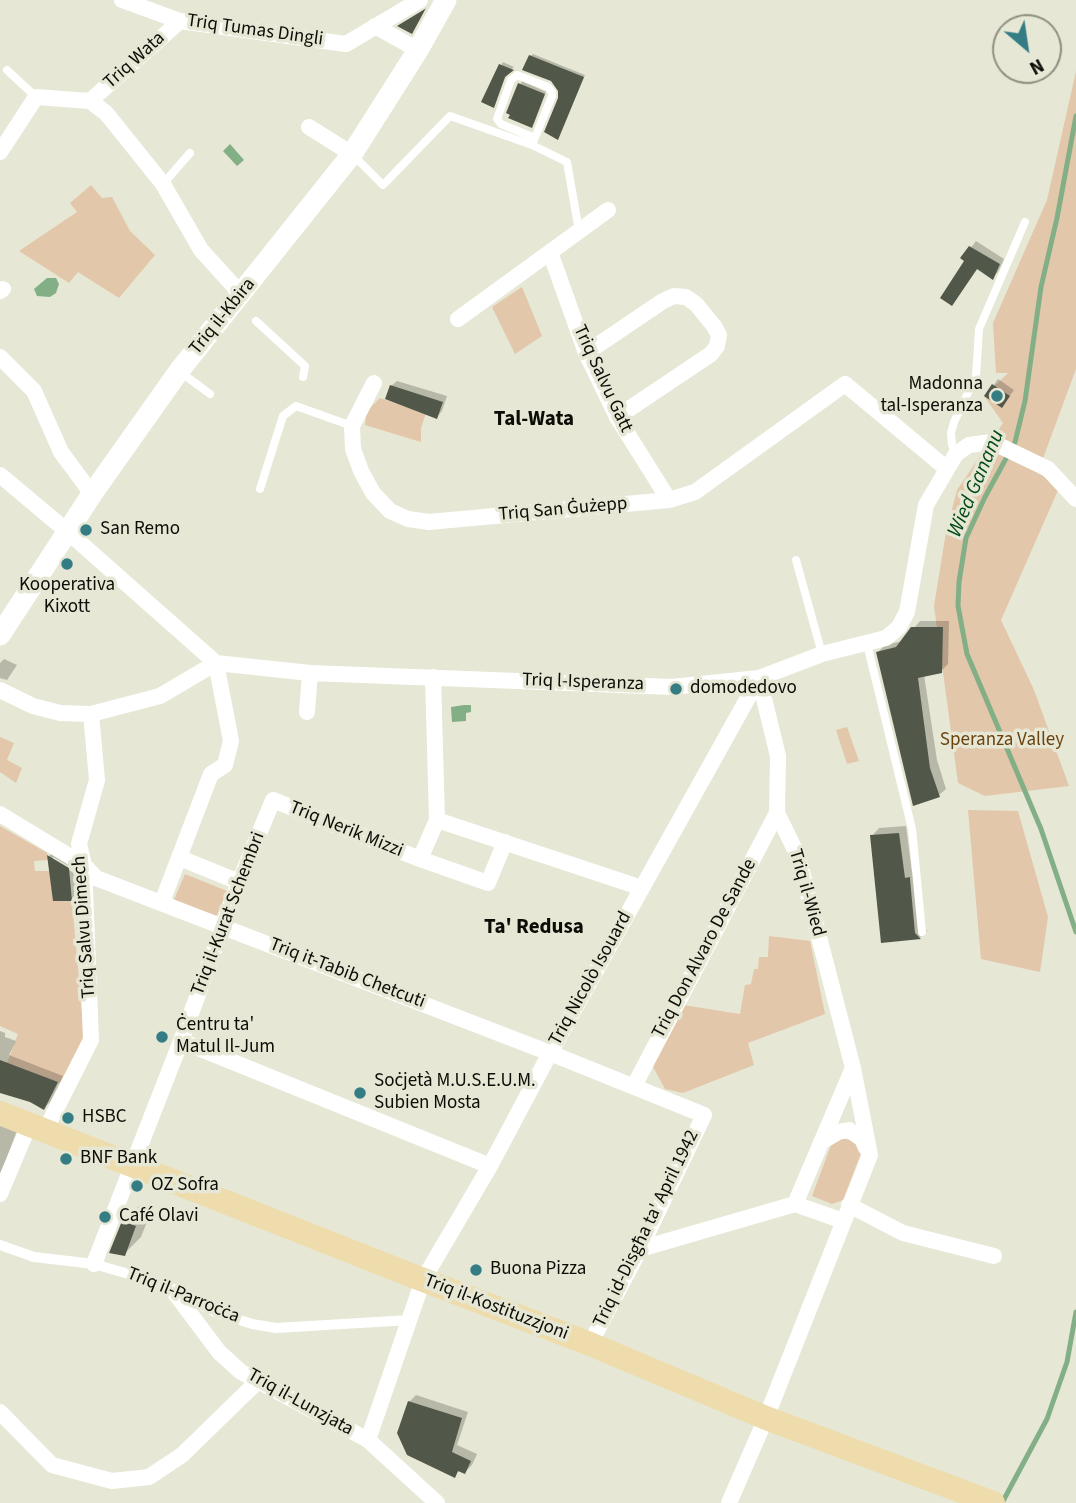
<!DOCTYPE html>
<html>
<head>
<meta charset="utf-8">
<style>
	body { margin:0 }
	#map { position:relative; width:1076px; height:1503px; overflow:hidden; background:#e6e7d4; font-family:"Source Sans 3",sans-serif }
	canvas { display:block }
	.north { position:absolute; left:992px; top:14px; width:70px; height:70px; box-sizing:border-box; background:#e6e7d4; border:2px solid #8f9082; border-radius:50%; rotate:151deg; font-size:19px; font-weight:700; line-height:28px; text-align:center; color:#0d0d07 }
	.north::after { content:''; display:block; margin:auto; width:24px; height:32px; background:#357d85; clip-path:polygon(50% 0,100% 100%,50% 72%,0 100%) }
</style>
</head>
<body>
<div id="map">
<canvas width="1076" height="1503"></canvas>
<div class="north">N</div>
</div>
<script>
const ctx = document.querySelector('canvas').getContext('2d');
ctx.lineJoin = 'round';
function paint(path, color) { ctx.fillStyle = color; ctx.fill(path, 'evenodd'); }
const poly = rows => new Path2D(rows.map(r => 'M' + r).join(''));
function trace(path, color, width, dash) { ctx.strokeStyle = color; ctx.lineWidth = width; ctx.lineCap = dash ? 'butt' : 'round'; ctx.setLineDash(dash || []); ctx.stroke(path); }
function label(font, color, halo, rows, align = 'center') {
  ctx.font = font + ' "Source Sans 3",sans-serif'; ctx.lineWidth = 7; ctx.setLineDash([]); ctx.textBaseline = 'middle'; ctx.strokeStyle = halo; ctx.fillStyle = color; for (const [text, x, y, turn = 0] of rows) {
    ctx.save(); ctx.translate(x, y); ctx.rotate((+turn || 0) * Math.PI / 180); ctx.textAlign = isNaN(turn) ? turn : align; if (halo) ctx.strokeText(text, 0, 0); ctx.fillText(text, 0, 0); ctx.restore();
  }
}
paint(poly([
	[1076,71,1076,369,1038,472,1059,488,1001,620,1034,690,1069,786,985,796,958,783,934,606,946,532,957,490,1003,423,984,396,1008,373,996,373,993,323,1047,200],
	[91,185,102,198,112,197,130,231,155,255,119,298,78,272,69,283,19,251,77,212,70,203],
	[522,287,542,336,515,354,492,307],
	[380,398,426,413,421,428,421,442,365,425,367,411],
	[847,727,859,761,847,764,836,730],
	[0,737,14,743,7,760,22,768,16,783,0,772],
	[968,810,1018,811,1048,917,1040,972,981,959],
	[0,826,47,853,48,860,34,861,35,871,51,871,72,901,84,1036,60,1083,7,1063,18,1034,0,1026],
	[185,874,227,891,215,919,173,902],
	[769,936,810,941,825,1014,748,1043,754,1065,683,1093,665,1089,651,1063,683,1005,740,1014,745,985,751,984,754,969,758,969,759,957,768,957],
	[841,1138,855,1141,861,1153,843,1200,832,1204,812,1196,833,1140]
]), '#e3c7aa');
paint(poly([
	[230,144,244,160,237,166,223,151],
	[47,278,56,278,59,284,56,293,50,297,37,296,34,289],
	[464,705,471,705,471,712,466,713,466,721,452,722,451,707]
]), '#83af86');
paint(poly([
	[533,54,585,75,559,136,560,91,530,56],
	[503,62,514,67,507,73,494,106,483,101],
	[522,81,546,92,534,123,508,112],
	[976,241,1004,259,998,272,993,277,978,268,952,304,967,261,963,258],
	[998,379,1014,390,1002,406,986,396],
	[397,381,447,396,442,411,437,417,391,386],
	[920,621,949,621,948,664,941,671,924,675,937,760,946,789,939,795,878,652,885,645,903,641],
	[4,659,17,665,7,680,0,678,0,663],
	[906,826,912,872,917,871,922,925,927,931,920,937,883,941,872,836,879,828],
	[54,851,73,863,74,869,53,857,53,861,74,873,76,894,71,899,55,899,49,856],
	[0,1031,5,1033,5,1037,16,1041,9,1055,63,1076,50,1102,44,1108,0,1089],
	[0,1118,19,1125,0,1176],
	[140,1205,152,1209,141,1237,124,1254,123,1222],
	[416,1395,468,1412,457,1445,477,1454,472,1465,465,1472,460,1470,454,1476,409,1402]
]), '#0003');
trace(poly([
	[1076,116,1057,218,1041,287,1025,401,1015,442,985,497,966,538,959,582,958,606,967,654,1041,829,1076,932],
	[1002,1503,1047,1419,1067,1362,1076,1312]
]), '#83af86', 5);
paint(poly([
	[426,8,412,34,397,26,425,9],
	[529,55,584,77,558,140,544,132,558,98,558,91,551,81,522,70],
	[499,64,514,70,505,77,494,108,481,102],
	[518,83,545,94,532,128,508,118,510,115,506,113],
	[969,246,1000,264,993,280,977,269,952,306,940,298,964,261,960,258],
	[992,384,1010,396,1002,408,984,396],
	[390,385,443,402,437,419,385,399],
	[911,627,943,627,942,673,918,678,930,768,940,797,913,806,876,652,896,647],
	[899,833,905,878,910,877,910,879,915,933,921,939,881,943,870,835],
	[47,855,69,868,72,901,53,901],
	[0,1060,58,1082,44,1110,30,1102,0,1093],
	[122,1221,136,1226,125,1256,109,1253],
	[408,1401,462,1418,452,1452,471,1461,465,1474,458,1471,455,1478,407,1455,397,1433]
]), '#515849');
trace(poly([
	[7,70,36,97],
	[532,145,552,96,552,92,548,87,517,75,511,80,497,119,501,124,535,138],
	[352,154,383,185,450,116,532,145,567,162,579,231],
	[163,184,190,153],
	[256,321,305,366,303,377],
	[179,371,210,394],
	[956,454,952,445,951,433,954,422,976,376,979,329,1025,222],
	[260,489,283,416,296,406,352,426],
	[796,560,822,654],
	[867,644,912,829,922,932]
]), '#fff', 8);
trace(poly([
	[0,1245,34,1257,94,1264,132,1275,174,1292,215,1312,252,1324,276,1328,410,1320]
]), '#fff', 10);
trace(poly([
	[122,0,180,21,346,44,420,0],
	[375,26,418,50],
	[90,101,106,113,163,184,201,250,241,294],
	[90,101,180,21],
	[309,127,352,154],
	[0,152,36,97,90,101],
	[550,252,586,353,617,417,669,500],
	[0,291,3,289],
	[458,319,608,210],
	[586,353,663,301,674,296,686,297,696,304,714,326,719,335,717,346,711,354,617,417],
	[0,357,34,391,61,452,92,494],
	[374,383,352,426,353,449,361,471,373,493,390,511,408,519,429,522,669,500,695,492,845,384,947,469],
	[0,475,68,532,216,663,310,673,672,687,759,678,822,654,886,638,899,627,907,612,926,505,956,454,969,445,992,442,1048,469,1076,499],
	[0,690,33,706,60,713,91,714,160,696,216,663,231,741,225,765,211,774,162,902],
	[307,712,310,673],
	[0,814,84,865,96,878,550,1053,704,1115,640,1249,590,1344],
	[437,820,642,888],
	[180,858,239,882],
	[420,859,437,820,433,677],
	[181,1041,490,1166],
	[634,1086,777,813],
	[45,1131,91,1040,84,865,79,844,97,780,91,714],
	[821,1142,838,1132,849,1130,862,1139,866,1148],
	[0,1194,30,1123],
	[795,1204,853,1068],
	[795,1204,843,1221],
	[849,1205,903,1233,994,1256],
	[640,1249,795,1204],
	[94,1264,181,1041,239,882,273,800,420,859,488,883,505,842],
	[174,1292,219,1352,241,1372,368,1440,437,1503],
	[0,1412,52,1465,112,1481,149,1477,182,1455,257,1382],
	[368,1440,423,1280,490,1166,550,1053,759,678],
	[729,1503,766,1418,870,1155,853,1068,798,856,777,813,778,756,759,678]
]), '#fff', 16);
trace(poly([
	[0,635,92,494,179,371,352,154,418,50,446,0]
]), '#fff', 21);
trace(poly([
	[0,1113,408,1274,590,1344,766,1418,993,1503]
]), '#eedcad', 24);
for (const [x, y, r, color] of [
	[997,396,7,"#357d85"],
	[86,530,7,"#357d85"],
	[67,564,7,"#357d85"],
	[676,689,7,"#357d85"],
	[162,1037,7,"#357d85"],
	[360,1093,7,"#357d85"],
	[68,1118,7,"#357d85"],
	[66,1159,7,"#357d85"],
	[137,1186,7,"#357d85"],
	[105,1217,7,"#357d85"],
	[476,1270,7,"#357d85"]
]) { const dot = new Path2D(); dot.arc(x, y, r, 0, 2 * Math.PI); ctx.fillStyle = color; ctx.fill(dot); trace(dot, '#e6e7d4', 2.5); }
label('19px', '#0d0d07', '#e6e7d4', [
	["Triq Tumas Dingli",255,31,8],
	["Triq Wata",135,61,-42],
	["Triq il-Kbira",223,317,-51],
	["Triq Salvu Gatt",602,379,65],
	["Triq San Ġużepp",563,510,-5],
	["Triq l-Isperanza",583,683,2],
	["Triq Nerik Mizzi",346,830,22],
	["Triq il-Wied",806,893,74],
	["Triq il-Kurat Schembri",229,914,-69],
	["Triq Salvu Dimech",85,927,-94],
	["Triq Don Alvaro De Sande",705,949,-62],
	["Triq it-Tabib Chetcuti",347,974,21],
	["Triq Nicolò Isouard",591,979,-61],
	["Triq id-Disgħa ta' April 1942",647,1229,-64],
	["Triq il-Parroċċa",183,1296,22],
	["Triq il-Kostituzzjoni",496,1308,21],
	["Triq il-Lunzjata",300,1403,29]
]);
label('19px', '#0d0d07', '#e6e7d4', [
	["Madonna",983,385,"right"],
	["tal-Isperanza",983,407,"right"],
	["San Remo",100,530],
	["Kooperativa",67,586,"center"],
	["Kixott",67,608,"center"],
	["domodedovo",690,689],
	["Ċentru ta'",176,1026],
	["Matul Il-Jum",176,1048],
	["Soċjetà M.U.S.E.U.M.",374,1082],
	["Subien Mosta",374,1104],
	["HSBC",82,1118],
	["BNF Bank",80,1159],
	["OZ Sofra",151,1186],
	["Café Olavi",119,1217],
	["Buona Pizza",490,1270]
], 'left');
label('19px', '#6b430e', '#e6e7d4', [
	["Speranza Valley",1002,741]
]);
label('bold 21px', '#0d0d07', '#e6e7d4', [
	["Tal-Wata",534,420],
	["Ta' Redusa",534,928]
]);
label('italic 21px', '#014915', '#e6e7d4', [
	["Wied Gananu",977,484,-67]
]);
</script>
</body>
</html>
